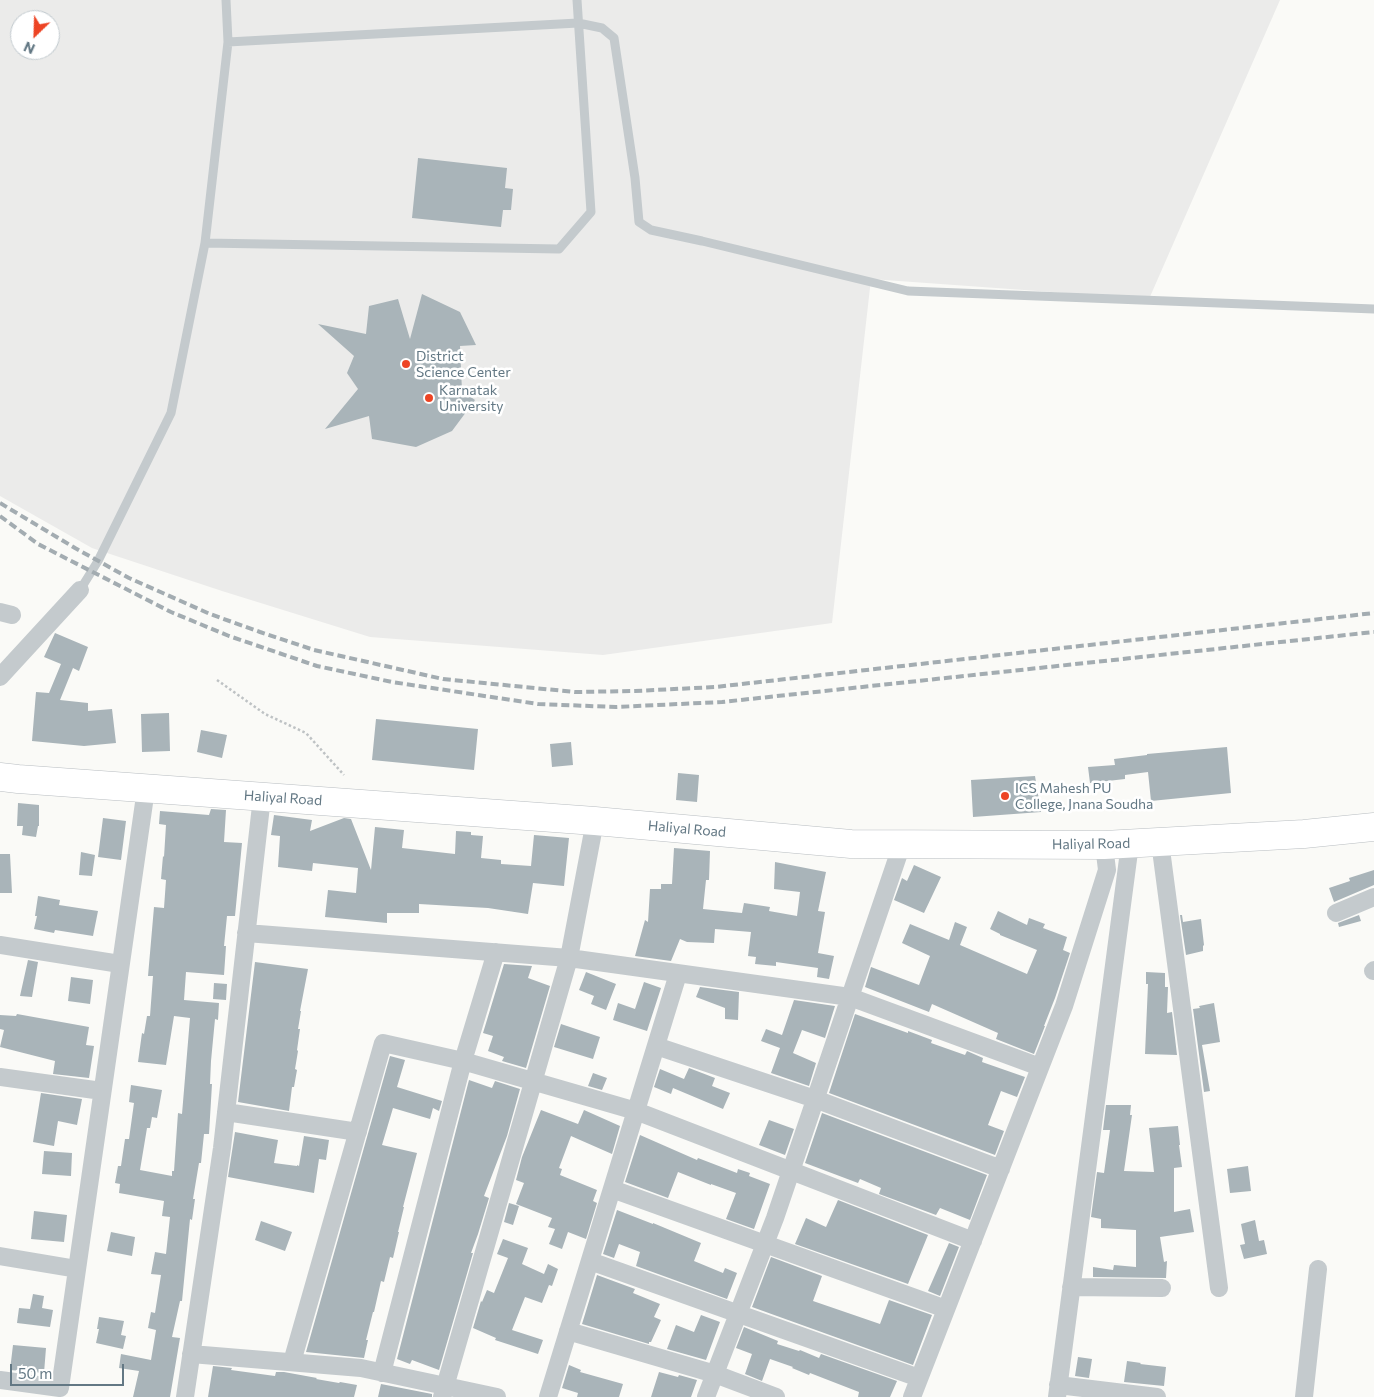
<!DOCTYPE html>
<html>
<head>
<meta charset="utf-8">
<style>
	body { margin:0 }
	#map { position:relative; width:1374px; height:1397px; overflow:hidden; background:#fafaf7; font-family:Commissioner,sans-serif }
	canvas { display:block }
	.north { position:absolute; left:10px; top:10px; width:50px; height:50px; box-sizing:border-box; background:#fff; border:1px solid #c1c9ce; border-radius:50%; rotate:204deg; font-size:14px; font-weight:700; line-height:20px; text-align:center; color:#637884 }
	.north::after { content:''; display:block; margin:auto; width:18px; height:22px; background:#ed4424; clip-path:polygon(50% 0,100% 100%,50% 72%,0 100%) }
	.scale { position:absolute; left:10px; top:1364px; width:114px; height:22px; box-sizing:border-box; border:2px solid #637884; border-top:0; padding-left:6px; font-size:15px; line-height:18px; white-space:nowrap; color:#637884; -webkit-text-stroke:4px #fff; paint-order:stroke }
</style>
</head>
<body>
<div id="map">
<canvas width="1374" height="1397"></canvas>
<div class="north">N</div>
<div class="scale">50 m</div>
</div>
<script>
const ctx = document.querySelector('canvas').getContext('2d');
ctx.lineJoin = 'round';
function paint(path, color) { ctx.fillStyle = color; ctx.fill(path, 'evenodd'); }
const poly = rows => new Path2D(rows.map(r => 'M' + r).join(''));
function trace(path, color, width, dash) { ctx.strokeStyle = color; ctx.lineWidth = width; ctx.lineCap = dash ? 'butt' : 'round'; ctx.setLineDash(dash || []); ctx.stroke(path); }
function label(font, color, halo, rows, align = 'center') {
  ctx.font = font + ' Commissioner,sans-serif'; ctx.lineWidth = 5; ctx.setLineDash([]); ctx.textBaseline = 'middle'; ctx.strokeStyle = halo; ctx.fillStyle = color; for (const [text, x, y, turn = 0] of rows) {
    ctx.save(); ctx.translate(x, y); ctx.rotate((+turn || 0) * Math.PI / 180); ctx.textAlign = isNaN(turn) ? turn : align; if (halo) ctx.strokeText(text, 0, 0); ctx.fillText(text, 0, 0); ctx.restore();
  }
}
paint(poly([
	[0,0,1280,0,1149,299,871,279,832,623,603,655,370,637,222,591,92,548,0,496],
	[20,20,50,20,50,50,20,50]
]), '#ebebea');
paint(poly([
	[418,158,507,168,505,188,513,189,511,210,503,210,501,227,412,218],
	[422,294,460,312,476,345,460,346,462,391,475,400,452,431,416,447,372,439,369,416,325,429,358,389,347,373,354,356,318,324,366,334,369,306,398,299,410,339],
	[55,633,88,647,79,671,73,668,60,700,88,703,88,711,112,709,116,743,84,746,32,741,36,692,49,693,61,664,44,657],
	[169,713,170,751,142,752,141,714],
	[376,719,478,729,474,770,372,760],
	[201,730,227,735,222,758,197,752],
	[571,742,573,765,552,767,550,744],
	[1227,747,1231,793,1151,801,1148,772,1125,775,1125,779,1090,783,1088,767,1115,765,1114,759,1147,755,1147,754],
	[678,773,699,775,697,802,676,800],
	[1035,776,1041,812,973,817,971,780],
	[18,803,39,805,39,826,38,826,36,837,22,835,23,826,17,826],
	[211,809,226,810,224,842,242,843,235,916,227,916,224,946,226,946,224,975,186,972,184,1000,219,1003,218,1020,215,1019,211,1061,210,1084,212,1084,209,1134,204,1134,201,1163,199,1163,193,1199,195,1199,192,1220,190,1219,182,1301,180,1301,172,1337,180,1338,170,1397,133,1397,139,1371,119,1368,121,1354,151,1360,156,1330,148,1328,151,1312,155,1313,161,1275,151,1274,155,1252,166,1254,170,1217,162,1216,164,1201,119,1193,120,1184,115,1183,118,1166,121,1166,125,1139,129,1139,134,1103,129,1102,131,1085,162,1090,157,1118,152,1117,150,1128,147,1128,140,1170,172,1176,172,1171,174,1171,178,1113,182,1114,190,1018,174,1016,166,1065,138,1062,142,1033,144,1034,147,1016,150,1016,153,976,148,976,154,907,164,908,166,880,161,879,163,856,164,857,166,825,159,824,160,811,209,815],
	[274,815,312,820,310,831,344,818,351,819,371,870,375,827,404,830,402,848,455,854,456,831,471,832,471,835,483,836,481,858,501,860,501,864,531,866,534,835,569,838,564,886,533,883,528,914,488,908,419,904,419,913,387,913,387,923,325,917,328,890,356,893,358,868,313,863,312,871,278,867,280,836,271,835],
	[103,818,126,821,121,860,98,857],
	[674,848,710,851,709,880,706,880,703,909,742,913,744,903,770,907,769,911,797,916,800,892,774,889,775,862,826,872,818,911,825,912,818,953,834,956,829,979,817,977,818,968,776,962,776,966,755,964,756,957,748,956,751,932,715,929,714,943,687,942,680,939,671,961,635,956,645,920,648,922,650,889,661,889,661,884,672,884],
	[81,852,95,855,92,876,79,875],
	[0,854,10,854,12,893,0,893],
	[914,865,941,877,924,913,894,900,902,878,907,881],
	[1374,870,1374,885,1334,902,1329,888,1350,881,1349,878],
	[38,896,60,900,59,905,98,911,93,936,55,930,54,933,34,929,37,916,35,916],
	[998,911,1027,925,1029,918,1045,924,1043,928,1067,937,1063,950,1070,953,1055,998,1044,1026,1045,1026,1034,1054,996,1039,998,1033,932,1004,929,1012,865,987,871,967,919,985,930,956,902,943,910,924,949,940,955,922,967,927,960,945,1027,974,1037,950,1000,935,1000,934,990,929],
	[1180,915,1182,915,1183,922,1201,919,1204,945,1203,946,1203,951,1186,955],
	[1359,915,1361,921,1339,927,1338,923],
	[28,960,38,962,32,997,20,996],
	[255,962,308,969,300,1011,301,1011,298,1029,300,1029,297,1050,298,1051,295,1069,297,1070,294,1087,292,1087,289,1111,238,1102],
	[504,964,532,966,528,978,550,986,526,1068,502,1061,504,1057,488,1051,493,1036,483,1033],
	[586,972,616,984,606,1010,591,1004,594,996,579,990],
	[1146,972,1165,973,1165,987,1168,987,1167,1013,1172,1012,1177,1055,1145,1054,1148,984,1146,984],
	[71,977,93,980,90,1004,68,1001],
	[644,982,661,988,647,1031,613,1020,618,1003,635,1009],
	[214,983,227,984,226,1000,213,999],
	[700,987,739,992,738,1020,725,1019,725,1008,696,997],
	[794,1000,835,1006,825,1038,802,1030,793,1053,816,1063,809,1086,771,1073,780,1048,761,1041,766,1029,782,1035],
	[1214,1003,1220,1042,1202,1045,1210,1091,1204,1092,1193,1009,1200,1008,1199,1006],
	[17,1014,89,1027,86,1045,94,1046,89,1078,53,1074,55,1061,0,1047,4,1030,0,1029,0,1015,16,1016],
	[855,1014,908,1033,908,1031,932,1040,931,1043,965,1055,967,1051,983,1058,982,1062,1025,1077,1017,1097,1001,1091,988,1125,1004,1131,995,1155,829,1093],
	[561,1024,600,1037,593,1059,554,1047],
	[390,1056,405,1060,397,1087,442,1101,439,1111,433,1108,430,1119,393,1108,382,1145,417,1153,403,1207,404,1207,398,1232,399,1232,393,1258,390,1257,384,1282,381,1281,374,1312,373,1312,366,1340,368,1340,364,1358,306,1352],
	[689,1068,715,1078,712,1086,730,1093,723,1109,673,1088,671,1094,654,1087,660,1069,684,1079],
	[593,1073,607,1078,602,1090,588,1086],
	[469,1080,492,1088,495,1081,520,1089,507,1136,484,1196,489,1198,478,1234,471,1253,473,1253,439,1370,412,1360,410,1364,397,1359],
	[41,1093,82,1099,77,1125,58,1121,54,1146,33,1142],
	[1106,1105,1131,1105,1130,1115,1132,1115,1124,1171,1154,1172,1149,1128,1178,1126,1180,1145,1179,1145,1182,1167,1174,1168,1174,1212,1190,1209,1194,1232,1160,1237,1164,1262,1167,1261,1166,1278,1093,1277,1093,1267,1113,1270,1114,1265,1136,1267,1136,1230,1101,1228,1101,1219,1091,1217,1097,1172,1104,1173,1110,1130,1103,1130],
	[541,1110,578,1124,584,1110,620,1126,612,1154,571,1136,559,1168,562,1169,560,1175,597,1190,593,1201,597,1203,586,1239,568,1232,562,1249,549,1244,555,1229,548,1227,552,1218,516,1204,524,1183,516,1180,522,1157],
	[822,1113,987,1175,970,1220,940,1208,936,1215,879,1194,881,1188,860,1179,858,1183,805,1163],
	[769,1120,794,1129,785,1155,759,1145],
	[235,1132,278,1140,274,1163,297,1166,297,1165,299,1166,304,1136,329,1140,326,1160,319,1159,314,1193,228,1177],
	[640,1135,697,1160,698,1158,737,1173,738,1169,750,1173,749,1176,770,1184,754,1229,726,1219,736,1193,711,1184,711,1185,678,1172,668,1198,625,1182],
	[44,1151,72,1153,71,1176,42,1174],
	[1248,1166,1251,1191,1230,1193,1227,1169],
	[838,1200,928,1235,908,1284,795,1244,806,1218,826,1227],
	[509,1203,519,1206,513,1225,504,1222],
	[617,1210,653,1224,653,1223,701,1243,694,1261,723,1273,725,1268,737,1273,727,1299,636,1266,640,1252,619,1244,614,1258,603,1254],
	[34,1211,67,1215,64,1242,31,1239],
	[1255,1220,1259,1241,1264,1240,1267,1254,1244,1259,1240,1245,1245,1244,1241,1224],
	[261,1221,292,1232,285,1251,255,1240],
	[111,1232,135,1237,132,1256,107,1251],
	[503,1239,528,1248,522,1264,544,1274,548,1264,558,1269,552,1286,549,1285,542,1303,525,1297,512,1330,543,1340,538,1354,495,1340,496,1338,473,1328,481,1301,482,1302,487,1290,494,1293,508,1258,497,1254],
	[949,1243,959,1247,940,1296,928,1291],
	[771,1257,822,1276,813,1301,880,1324,889,1300,932,1315,913,1365,752,1307],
	[597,1275,635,1289,633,1293,660,1304,654,1317,661,1320,651,1342,649,1342,649,1344,582,1324],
	[33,1294,44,1296,42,1308,53,1310,50,1327,17,1323,19,1308,30,1309],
	[701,1315,720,1322,706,1360,667,1349,676,1325,694,1332],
	[99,1317,124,1321,121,1335,126,1336,123,1349,96,1343,99,1329,97,1329],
	[744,1327,778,1341,777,1344,799,1351,800,1350,819,1358,821,1354,897,1381,890,1397,858,1397,859,1392,810,1373,809,1375,792,1368,793,1367,770,1359,762,1381,745,1374,752,1354,736,1348],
	[13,1345,46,1348,44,1373,10,1370],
	[1078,1357,1092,1359,1089,1378,1075,1376],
	[1127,1361,1141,1363,1140,1364,1166,1367,1164,1386,1124,1382],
	[569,1365,581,1370,580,1372,623,1384,619,1397,577,1397,578,1393,562,1388],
	[213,1366,232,1368,231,1370,275,1376,276,1372,284,1372,317,1378,316,1379,339,1383,340,1382,357,1385,354,1397,208,1397],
	[659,1372,678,1377,679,1375,697,1380,691,1397,651,1397],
	[381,1384,432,1394,432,1397,378,1397]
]), '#a9b4b9');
const primary = poly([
	[0,777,18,779,595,821,851,844,1104,845,1304,834,1374,827]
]);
trace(primary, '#b8bdc1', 29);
trace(poly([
	[217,680,265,714,306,733,344,775]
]), '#bec2c4', 2.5, [2.5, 2.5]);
trace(poly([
	[228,42,578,23,602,28,614,38,635,178,639,222,651,230,702,241,908,291,1374,309],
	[205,243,559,249,591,212,577,0],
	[80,590,98,561,171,413,205,243,228,42,226,0]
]), '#c4cacd', 9);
trace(poly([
	[0,612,12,615],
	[0,677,80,590],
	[1160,842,1219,1288],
	[1336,913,1374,897],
	[246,933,569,958,850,997,1040,1067],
	[0,945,120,964],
	[1373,971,1374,970],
	[656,1046,815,1099,1001,1169],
	[0,1077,102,1091],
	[226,1112,358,1132],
	[612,1189,946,1309],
	[0,1256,77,1269],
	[590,1261,919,1378],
	[1071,1287,1162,1288],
	[568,1331,715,1374,776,1397],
	[191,1354,361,1368,497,1397],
	[292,1362,383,1043,463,1061,636,1111,973,1241],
	[382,1373,463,1061,496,952],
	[0,1380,60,1388,146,789],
	[1058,1385,1157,1397],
	[185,1397,222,1148,262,797],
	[442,1397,569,958,595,821],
	[548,1397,678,974],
	[706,1397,775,1218,902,844],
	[912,1397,1064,1006,1107,870,1104,845],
	[1057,1397,1130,844],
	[1304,1397,1318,1269]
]), '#c4cacd', 18);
trace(primary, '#fff', 28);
trace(poly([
	[0,503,75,548,129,578,210,614,260,632,314,650,443,679,575,692,635,691,715,687,1374,613],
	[0,516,38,544,171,612,229,636,317,666,392,682,538,704,616,707,722,702,1374,632]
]), '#a3acb1', 4, [8, 4]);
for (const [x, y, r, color] of [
	[406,364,5,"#ed4424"],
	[429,398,5,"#ed4424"],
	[1005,796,5,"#ed4424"]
]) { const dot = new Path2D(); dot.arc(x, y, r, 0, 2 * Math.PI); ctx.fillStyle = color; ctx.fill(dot); trace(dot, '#fff', 2); }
label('14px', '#637884', '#fff', [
	["District",416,356],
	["Science Center",416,372],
	["Karnatak",439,390],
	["University",439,406],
	["ICS Mahesh PU",1015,788],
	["College, Jnana Soudha",1015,804]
], 'left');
label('14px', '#637884', '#fff', [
	["Haliyal Road",283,798,4],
	["Haliyal Road",687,829,5],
	["Haliyal Road",1091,844,-1]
]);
</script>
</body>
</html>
